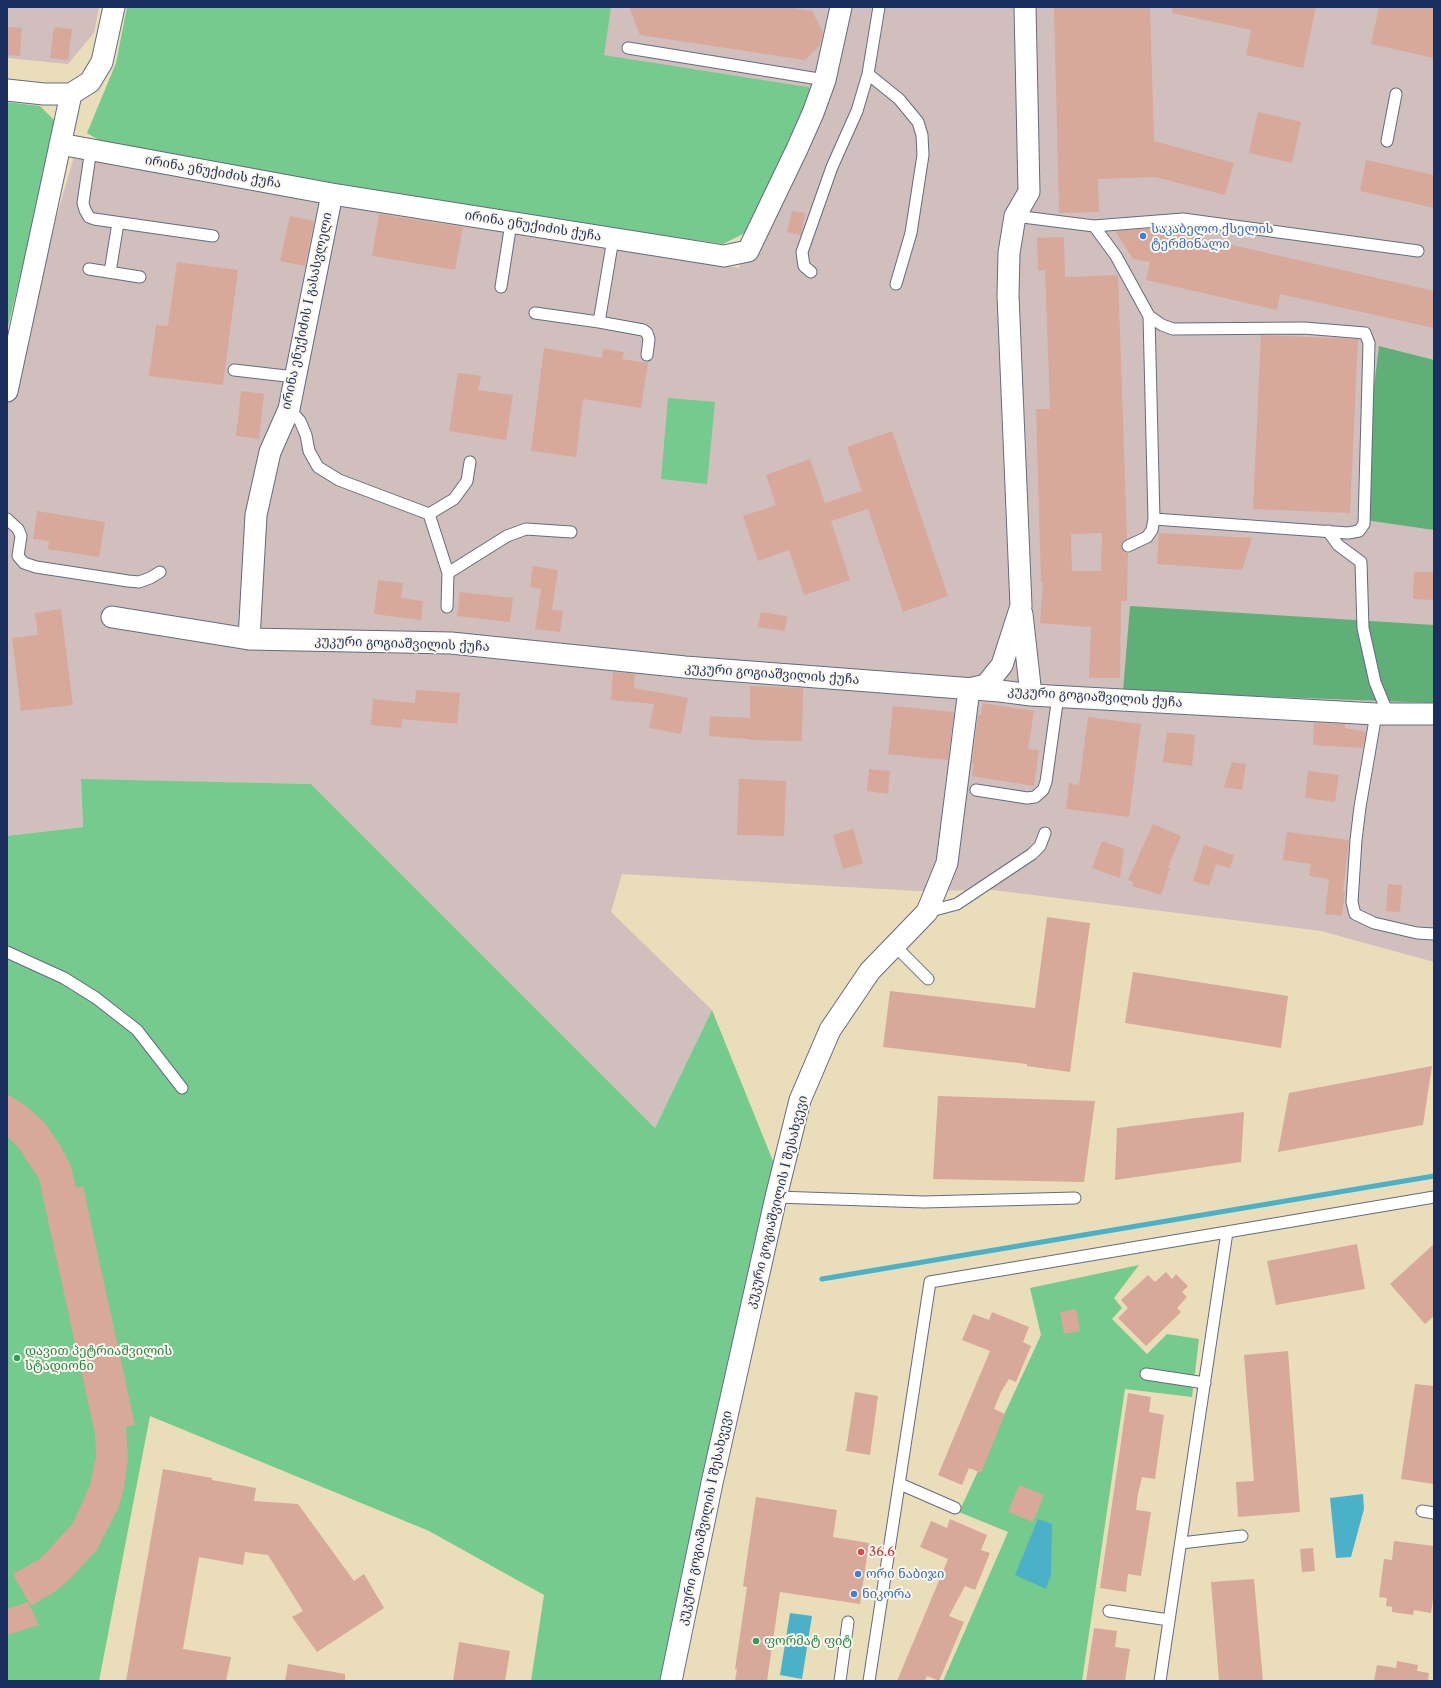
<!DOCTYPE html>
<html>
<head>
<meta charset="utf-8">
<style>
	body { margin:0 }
	#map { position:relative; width:1441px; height:1688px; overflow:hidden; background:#eadeba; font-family:"Libre Caslon Text",serif }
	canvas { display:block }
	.frame { position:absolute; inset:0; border:8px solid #1b2f5e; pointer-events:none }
</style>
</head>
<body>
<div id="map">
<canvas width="1441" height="1688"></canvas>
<div class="frame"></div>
</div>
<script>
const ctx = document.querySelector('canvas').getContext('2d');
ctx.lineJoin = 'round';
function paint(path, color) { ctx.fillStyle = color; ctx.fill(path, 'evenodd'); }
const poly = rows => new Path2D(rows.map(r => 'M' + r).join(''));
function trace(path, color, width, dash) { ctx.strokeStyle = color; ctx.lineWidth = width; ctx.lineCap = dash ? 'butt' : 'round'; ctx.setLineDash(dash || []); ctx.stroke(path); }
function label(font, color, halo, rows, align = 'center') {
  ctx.font = font + ' "Libre Caslon Text","Noto Serif Georgian",serif'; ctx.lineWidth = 4; ctx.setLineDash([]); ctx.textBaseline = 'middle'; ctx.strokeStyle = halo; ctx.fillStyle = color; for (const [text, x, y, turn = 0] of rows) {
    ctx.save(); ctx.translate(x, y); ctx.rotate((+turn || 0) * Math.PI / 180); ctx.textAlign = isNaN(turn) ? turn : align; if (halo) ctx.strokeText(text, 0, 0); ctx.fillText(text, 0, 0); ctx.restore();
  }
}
paint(poly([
	[7,7,99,7,94,33,68,64,7,58],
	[611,7,1434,7,1434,962,1321,931,993,890,916,891,622,874,611,912,712,1010,655,1128,311,784,81,780,83,827,7,836,7,388,75,153,739,268,745,233,813,88,603,55]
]), '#d1bfbd');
paint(poly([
	[127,7,611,7,604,55,814,88,745,233,723,244,385,196,112,148,87,133,116,63],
	[7,102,40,106,57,123,7,331],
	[668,398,715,402,707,484,661,479],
	[81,779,311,784,655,1128,712,1010,775,1166,664,1681,531,1681,544,1595,429,1531,150,1416,99,1681,7,1681,7,836,83,827],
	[1139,1265,1114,1298,1122,1308,1112,1319,1147,1354,1167,1334,1199,1339,1192,1397,1125,1389,1082,1681,943,1681,1008,1532,959,1512,1041,1335,1030,1288]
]), '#75ca8d');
paint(poly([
	[1379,346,1434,360,1434,530,1358,519],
	[1130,606,1434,625,1434,703,1123,691]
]), '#60ae78');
paint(poly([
	[1363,1494,1364,1509,1351,1557,1336,1558,1330,1498],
	[1038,1519,1052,1524,1051,1574,1046,1589,1015,1575],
	[790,1613,812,1616,802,1679,780,1675]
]), '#4ab1c9');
trace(poly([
	[822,1279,1434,1176]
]), '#4ab1c9', 5);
paint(poly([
	[629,7,787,7,812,11,823,32,820,45,805,60,640,35],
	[1054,7,1150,7,1154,141,1234,163,1225,195,1155,177,1098,179,1099,212,1059,213],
	[1173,7,1316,7,1303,68,1246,55,1251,30,1172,13],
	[1379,7,1434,7,1434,58,1371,44],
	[7,27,22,28,20,56,7,55],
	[54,27,72,29,68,60,50,58],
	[1258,112,1301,122,1292,163,1249,153],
	[1366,160,1434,175,1434,208,1360,191],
	[792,211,805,213,801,235,787,232],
	[379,214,463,227,455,270,372,256],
	[290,216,314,221,305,266,280,261],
	[1158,228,1434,291,1434,328,1280,294,1277,310,1146,280,1150,262,1133,259,1115,231],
	[1064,237,1065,277,1118,275,1127,539,1122,542,1121,546,1124,552,1128,553,1127,601,1121,601,1120,678,1089,678,1091,627,1040,623,1043,582,1041,582,1036,409,1050,409,1045,270,1038,271,1037,238],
	[1102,533,1101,571,1072,571,1071,534],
	[177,262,238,270,223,385,149,376,156,325,168,326],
	[1261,335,1358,339,1350,513,1253,509],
	[544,348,602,358,603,349,624,352,622,359,648,363,641,408,583,399,576,457,531,451],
	[458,373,481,376,478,390,513,395,506,440,449,431],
	[241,391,264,394,259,439,236,436],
	[892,431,948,596,903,612,868,509,831,521,850,580,804,595,789,550,758,561,743,516,776,505,766,475,810,459,825,503,862,491,847,447],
	[37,511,105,522,99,557,48,549,49,541,33,539],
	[1159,533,1252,538,1242,570,1157,564],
	[533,566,558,570,552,610,563,611,560,632,535,629,541,589,530,587],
	[1414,572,1434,572,1434,600,1413,599],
	[378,580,403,583,401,598,423,601,421,620,374,614],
	[460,592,513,598,510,622,457,616],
	[61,609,73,705,21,711,12,638,38,635,35,613],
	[761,612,787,616,785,631,758,627],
	[613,672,635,674,634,688,688,698,681,734,649,728,654,704,611,700],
	[750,686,803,688,802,741,750,740,750,739,709,736,710,716,750,718],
	[416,690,460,693,457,724,402,719,401,728,371,725,373,699,415,703],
	[983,703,1034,711,1028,749,1039,750,1034,786,972,776,974,763,972,763,978,715,981,715],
	[893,706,954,712,948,760,888,754],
	[1088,717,1141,724,1129,817,1066,809,1069,783,1079,785],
	[1314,723,1345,724,1345,728,1366,732,1363,748,1313,745],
	[1167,732,1195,735,1192,766,1163,762],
	[1232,762,1246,764,1242,790,1224,787],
	[869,769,890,771,888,794,867,791],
	[1308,771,1339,775,1335,802,1305,798],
	[739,779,786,781,784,836,737,835],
	[1153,824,1181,836,1168,867,1170,868,1161,895,1132,886,1133,882,1128,880],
	[853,829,863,863,843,869,833,835],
	[1287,832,1349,840,1343,891,1345,891,1342,916,1325,914,1329,879,1309,876,1311,864,1283,860],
	[1102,841,1124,849,1120,878,1092,868],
	[1204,845,1234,855,1230,868,1216,864,1209,886,1193,881],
	[1388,884,1402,885,1400,912,1386,911],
	[1047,917,1090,923,1070,1072,1027,1066,1027,1064,883,1047,890,991,1035,1008],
	[1133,972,1288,996,1281,1048,1125,1023],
	[1432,1066,1423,1125,1278,1152,1289,1093],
	[7,1094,26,1106,44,1122,60,1145,71,1166,76,1188,83,1186,135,1425,126,1427,128,1458,124,1488,119,1507,96,1551,69,1580,54,1592,31,1606,13,1574,41,1558,73,1523,90,1485,96,1456,95,1434,39,1179,19,1148,7,1136],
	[938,1096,1095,1101,1084,1182,933,1179],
	[1244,1112,1241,1162,1115,1180,1117,1128],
	[1357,1244,1365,1289,1276,1305,1267,1261],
	[1434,1244,1434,1316,1425,1324,1390,1284],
	[1166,1272,1172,1279,1176,1274,1188,1286,1182,1292,1187,1297,1177,1308,1181,1312,1146,1346,1118,1318,1128,1308,1121,1300,1148,1275,1155,1282],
	[1076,1309,1080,1331,1064,1334,1060,1312],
	[992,1312,1029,1327,1023,1342,1031,1346,1016,1382,1009,1379,1001,1392,994,1409,1005,1414,981,1473,969,1468,962,1485,938,1475,990,1351,962,1340,973,1314,989,1320],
	[1288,1351,1300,1512,1238,1517,1236,1482,1254,1481,1244,1355],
	[1415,1384,1434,1386,1434,1484,1401,1479],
	[855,1392,878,1396,870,1455,846,1451],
	[1128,1393,1151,1397,1149,1412,1164,1415,1155,1479,1142,1477,1138,1494,1136,1510,1151,1512,1141,1576,1128,1574,1126,1592,1100,1588],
	[163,1469,212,1478,212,1480,256,1488,254,1501,298,1504,354,1581,364,1574,384,1608,317,1652,292,1617,303,1611,268,1555,245,1552,243,1565,199,1557,183,1649,231,1657,226,1681,126,1681],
	[1019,1485,1044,1495,1033,1522,1008,1512],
	[756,1497,837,1510,833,1537,869,1543,860,1604,780,1592,767,1681,735,1681,737,1669,735,1669,747,1587,743,1586],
	[950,1519,987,1535,981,1550,990,1553,975,1590,965,1586,949,1616,964,1622,939,1681,927,1676,925,1681,897,1681,948,1559,920,1547,931,1521,947,1528],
	[1394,1541,1434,1546,1434,1591,1431,1613,1414,1610,1413,1615,1392,1612,1392,1607,1386,1606,1387,1598,1379,1597,1384,1559,1392,1560],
	[1313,1548,1315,1571,1302,1572,1300,1549],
	[1254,1579,1263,1681,1219,1681,1211,1582],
	[28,1602,39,1625,7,1635,7,1609],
	[1094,1628,1117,1631,1115,1647,1130,1649,1125,1681,1086,1681],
	[459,1642,510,1651,505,1681,453,1681],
	[1397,1661,1418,1665,1417,1671,1429,1673,1428,1681,1374,1681,1377,1665,1396,1668],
	[288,1664,345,1674,345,1681,285,1681]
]), '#d8a89a');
const lane = poly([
	[628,48,825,80],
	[868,74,899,99,918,122,922,135,923,155,911,233,896,284],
	[1387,141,1396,94],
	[91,149,83,203,85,210,89,217,94,219,213,236],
	[1015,216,1094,226,1183,219,1418,251],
	[1094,226,1116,256,1149,316,1162,325,1173,329,1304,328,1365,333,1369,343,1364,524,1359,531,1348,533,1154,519],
	[613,239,599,322,643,330,647,333,649,339,647,355],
	[89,269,140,277],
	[110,272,118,223],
	[811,272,804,266,802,252,832,167,857,111,868,74,879,7],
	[501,287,511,223],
	[535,313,599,322],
	[234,370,295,377],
	[289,409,300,421,306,435,309,451,318,467,339,480,429,514,448,573,447,607],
	[429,514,454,499,467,481,470,462],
	[7,519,18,529,21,536,18,556,24,563,36,567,128,581,139,582,150,578,160,572],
	[1328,531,1338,545,1361,562,1363,628,1375,682,1388,714],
	[1128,546,1147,537,1152,530,1154,519,1149,316],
	[448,573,507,536,526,529,571,532],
	[1376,714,1360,807,1356,840,1352,902,1355,914,1374,923,1417,933,1434,934],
	[976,790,1027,798,1035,797,1043,790,1046,782,1058,696],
	[927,912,957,904,1032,854,1040,846,1045,833],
	[894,945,928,979],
	[7,952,64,978,96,998,137,1030,182,1088],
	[776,1197,924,1202,1075,1198],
	[1227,1232,1434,1197],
	[1146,1374,1205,1383],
	[900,1484,955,1508],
	[1422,1511,1434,1513],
	[1181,1543,1242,1536],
	[1109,1611,1169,1620],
	[840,1681,848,1622],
	[869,1681,930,1282,1227,1232,1160,1681]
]);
const street = poly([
	[7,90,44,94,71,94,90,82,102,62,114,7],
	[60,144,332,194,724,256,748,251,797,149,813,113,825,80,841,7],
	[7,391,71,94],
	[1022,614,1031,695],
	[112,617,249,639,451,643,685,667,1000,691,1031,695,1376,714,1434,714],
	[249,639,256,515,270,452,289,409,332,194],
	[671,1681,712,1483,776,1197,800,1100,830,1030,870,971,927,912,947,863,969,689,986,685,1002,665,1021,606,1008,295,1009,253,1015,216,1029,192,1025,7]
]);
trace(lane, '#636c7e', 13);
trace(street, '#636c7e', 23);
trace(lane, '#fff', 11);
trace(street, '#fff', 21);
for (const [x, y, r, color] of [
	[1143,236,4,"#3f7fe0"],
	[17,1358,4,"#2e9e5b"],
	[861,1552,4,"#e0444e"],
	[858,1574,4,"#3f7fe0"],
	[854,1594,4,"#3f7fe0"],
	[756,1641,4,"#2e9e5b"]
]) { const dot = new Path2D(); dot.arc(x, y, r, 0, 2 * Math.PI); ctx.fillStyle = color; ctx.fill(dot); trace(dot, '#fbf7ec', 1.5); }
label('13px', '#1b2f5e', '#fbf7ec', [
	["ირინა ენუქიძის ქუჩა",213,172,10],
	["ირინა ენუქიძის ქუჩა",533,226,9],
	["ირინა ენუქიძის I გასასვლელი",307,311,-78],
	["კუკური გოგიაშვილის ქუჩა",402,644,2],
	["კუკური გოგიაშვილის ქუჩა",772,674,4],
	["კუკური გოგიაშვილის ქუჩა",1095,697,4],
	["კუკური გოგიაშვილის I შესახვევი",777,1202,-76],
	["კუკური გოგიაშვილის I შესახვევი",705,1518,-78]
]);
label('13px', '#366cbe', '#fbf7ec', [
	["საკაბელო ქსელის",1151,229],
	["ტერმინალი",1151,244],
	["ორი ნაბიჯი",866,1574],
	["ნიკორა",862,1594]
], 'left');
label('13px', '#27864d', '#fbf7ec', [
	["დავით პეტრიაშვილის",25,1351],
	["სტადიონი",25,1366],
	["ფორმატ ფიტ",764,1641]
], 'left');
label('13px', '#be3a42', '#fbf7ec', [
	["36.6",869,1552]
], 'left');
</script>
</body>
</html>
